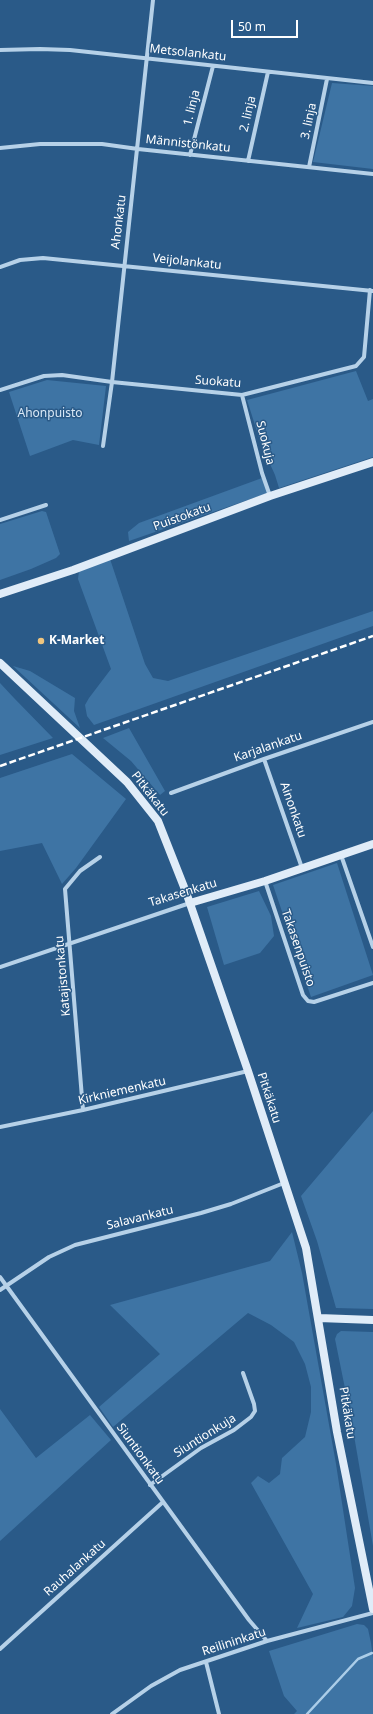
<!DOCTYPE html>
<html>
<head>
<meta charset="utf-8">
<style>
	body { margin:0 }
	#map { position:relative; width:373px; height:1714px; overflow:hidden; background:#2a5a88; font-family:"Noto Sans",sans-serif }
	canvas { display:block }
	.scale { position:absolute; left:231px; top:20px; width:67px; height:18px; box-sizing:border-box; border:2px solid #fff; border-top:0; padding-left:5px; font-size:12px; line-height:14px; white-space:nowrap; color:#fff; -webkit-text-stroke:3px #2a5a88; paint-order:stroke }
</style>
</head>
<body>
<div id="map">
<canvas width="373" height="1714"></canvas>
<div class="scale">50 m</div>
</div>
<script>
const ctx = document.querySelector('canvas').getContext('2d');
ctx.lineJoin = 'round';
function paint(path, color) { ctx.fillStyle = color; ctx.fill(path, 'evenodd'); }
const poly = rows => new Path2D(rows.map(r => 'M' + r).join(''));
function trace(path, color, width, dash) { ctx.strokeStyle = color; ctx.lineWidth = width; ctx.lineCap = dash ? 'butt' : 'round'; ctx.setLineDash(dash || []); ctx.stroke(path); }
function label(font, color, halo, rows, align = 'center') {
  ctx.font = font + ' "Noto Sans",sans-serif'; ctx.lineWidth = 3; ctx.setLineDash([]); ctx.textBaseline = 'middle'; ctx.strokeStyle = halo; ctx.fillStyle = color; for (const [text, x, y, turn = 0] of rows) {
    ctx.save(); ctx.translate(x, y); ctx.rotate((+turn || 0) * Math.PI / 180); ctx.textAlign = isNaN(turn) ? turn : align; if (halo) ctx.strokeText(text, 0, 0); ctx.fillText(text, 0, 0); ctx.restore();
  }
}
paint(poly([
	[332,83,373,86,373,169,313,162],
	[356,371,368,401,373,399,373,457,279,488,275,475,261,444,247,400],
	[47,380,106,386,99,445,73,440,30,456,9,392],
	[262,478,268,493,129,541,128,532,139,523],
	[42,511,46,512,60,554,56,558,31,569,0,580,0,524],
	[110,559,145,664,153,678,168,681,373,611,373,626,94,725,87,716,85,705,89,698,111,669,78,579,79,571],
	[13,666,30,671,75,698,74,711,80,728],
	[0,683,14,698,53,738,0,755],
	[129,728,165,791,160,795,131,761,103,738],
	[72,754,126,799,76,868,62,884,42,843,0,851,0,778],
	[337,863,373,975,311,997,273,885],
	[259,891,271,916,274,936,260,953,224,965,207,907],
	[373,1111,373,1309,336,1308,317,1241,301,1196],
	[292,1232,302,1273,336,1464,355,1588,352,1606,343,1617,297,1628,313,1594,251,1483,258,1476,269,1483,280,1474,282,1458,305,1437,311,1412,311,1387,305,1364,294,1342,271,1325,248,1313,113,1427,99,1407,160,1354,110,1305,270,1261],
	[341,1331,373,1332,373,1546,351,1418,335,1339,337,1334],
	[0,1409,36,1458,90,1415,111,1440,0,1541],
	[357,1624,364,1625,368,1629,371,1643,373,1658,373,1714,294,1714,297,1711,284,1696,269,1651]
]), '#3e74a4');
trace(poly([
	[307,1714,358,1659,372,1653]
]), '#abcde8', 2.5);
trace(poly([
	[0,50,40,49,70,50,373,83],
	[0,148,40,144,102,144,138,149,373,174],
	[190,155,213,66],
	[248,161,268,72],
	[309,167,327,79],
	[0,267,20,260,43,258,373,291],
	[0,390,44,376,62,375,112,382,242,395,356,366,364,357,370,290],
	[242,395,262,473,270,496],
	[103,446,112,382,153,0],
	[0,520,46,505],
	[264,759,302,868],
	[171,793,264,759,373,722],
	[341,855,373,947],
	[265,881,303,995,308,1001,314,1002,373,983],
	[0,967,190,903],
	[83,1110,65,889,80,871,100,857],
	[0,1127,83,1110,248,1071],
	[0,1277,249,1620,267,1641],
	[0,1290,49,1257,75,1245,201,1213,231,1204,284,1183],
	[150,1485,201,1448,234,1430,251,1417,255,1411,254,1404,243,1373],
	[0,1649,163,1502],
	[206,1662,219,1714],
	[112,1714,151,1686,180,1670,267,1641,373,1613]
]), '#b6d1e8', 4);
trace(poly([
	[0,594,73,570,270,496,373,462],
	[0,663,127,782,158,821,186,892,248,1071,306,1248,337,1432,373,1609],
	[190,903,265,881,373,844],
	[319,1318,373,1320]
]), '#e0ecf8', 8);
trace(poly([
	[0,766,373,636]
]), '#fff', 2.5, [7, 3]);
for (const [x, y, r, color] of [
	[41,641,4,"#efc57e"]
]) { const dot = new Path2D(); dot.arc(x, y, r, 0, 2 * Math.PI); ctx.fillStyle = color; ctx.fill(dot); trace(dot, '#2a5a88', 1.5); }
label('12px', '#fff', '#2a5a88', [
	["Metsolankatu",188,53,6],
	["1. linja",192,108,-76],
	["2. linja",248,114,-77],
	["3. linja",309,121,-78],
	["Männistönkatu",188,144,6],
	["Ahonkatu",119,222,-83],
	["Veijolankatu",187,262,6],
	["Suokatu",218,382,4],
	["Suokuja",265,443,76],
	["Puistokatu",182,517,-20],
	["Karjalankatu",268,747,-19],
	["Pitkäkatu",150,794,52],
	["Ainonkatu",293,810,71],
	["Takasenkatu",183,893,-17],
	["Takasenpuisto",298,948,71],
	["Katajistonkatu",63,976,-95],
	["Kirkniemenkatu",122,1091,-13],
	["Pitkäkatu",269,1098,72],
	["Salavankatu",140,1218,-14],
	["Pitkäkatu",347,1413,81],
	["Siuntionkuja",205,1436,-32],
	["Siuntionkatu",140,1454,54],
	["Rauhalankatu",75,1568,-42],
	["Reilininkatu",234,1642,-18]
]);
label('12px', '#dae9f7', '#2a5a88', [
	["Ahonpuisto",50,414]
]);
label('bold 12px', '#fff', '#2a5a88', [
	["K-Market",49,641]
], 'left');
</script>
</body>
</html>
